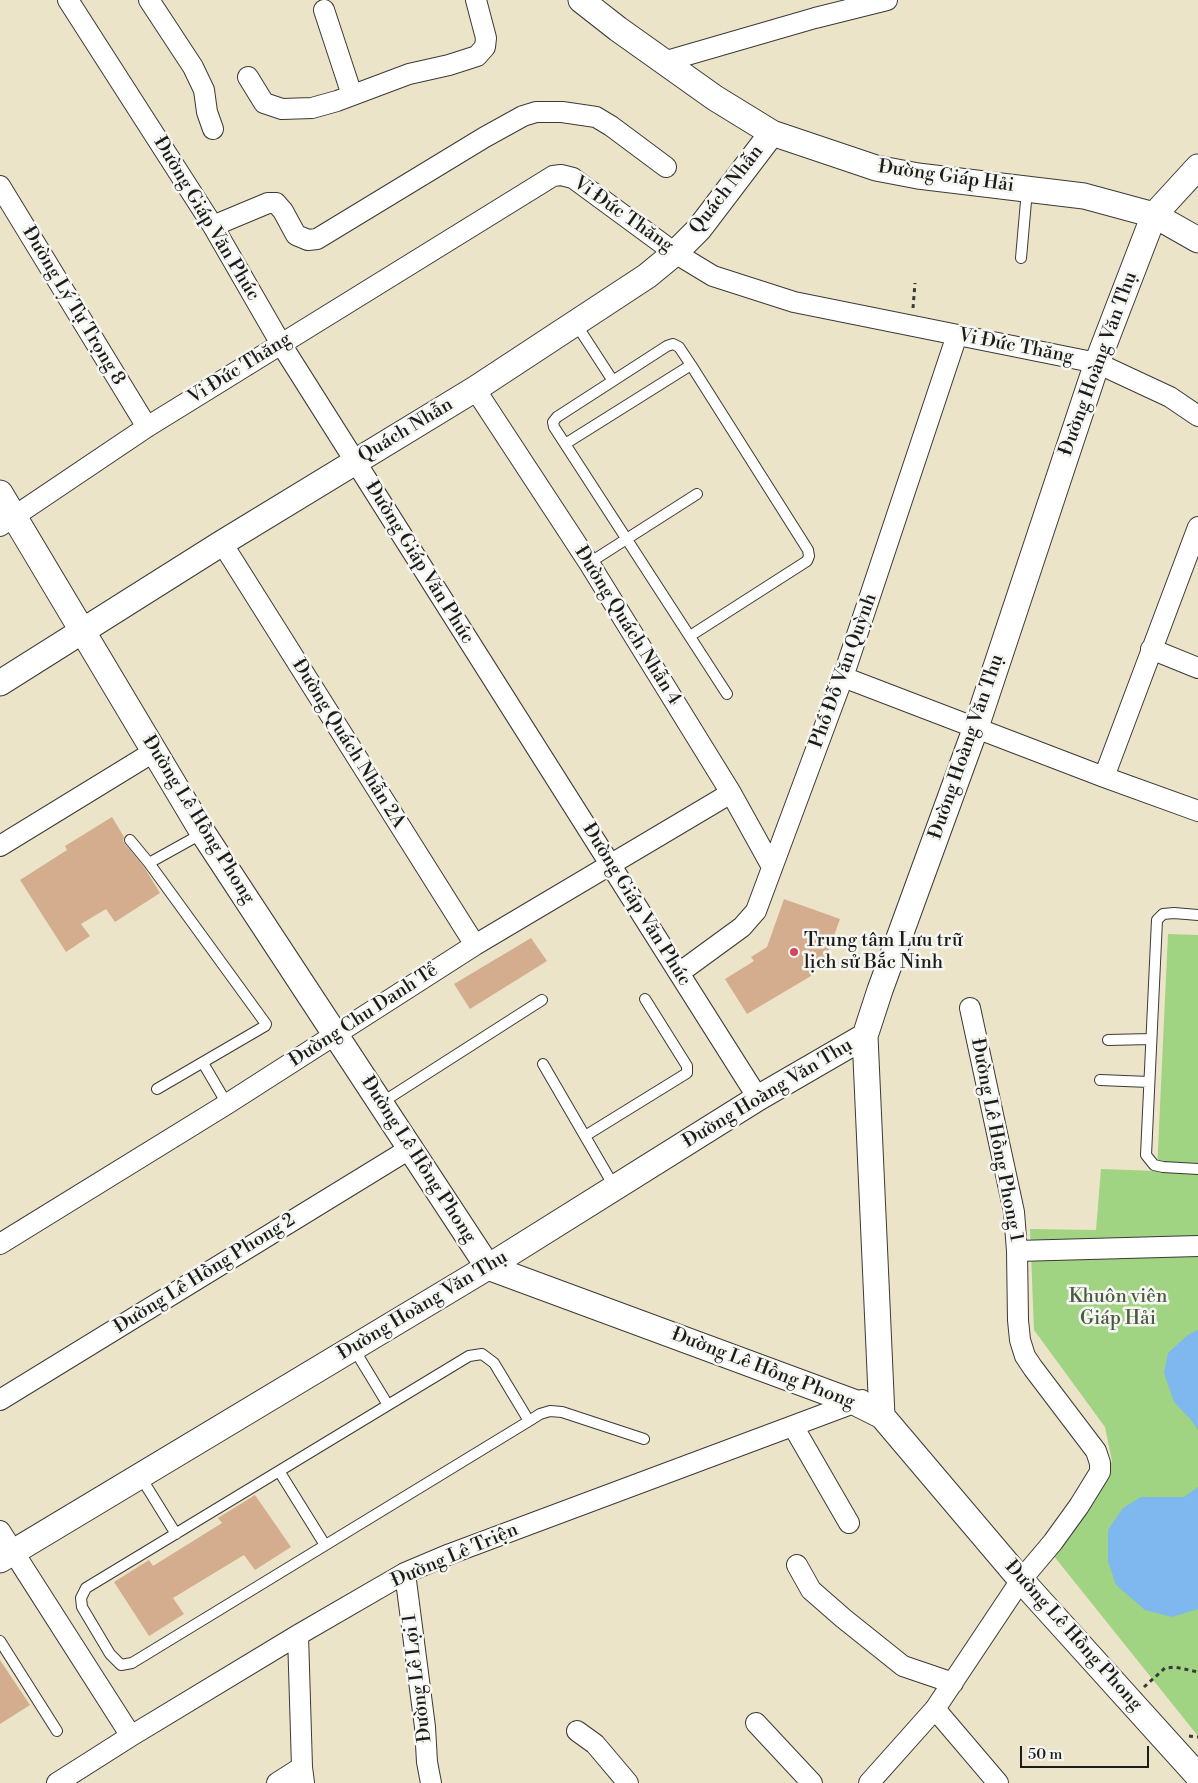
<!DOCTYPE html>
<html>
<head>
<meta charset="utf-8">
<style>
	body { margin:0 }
	#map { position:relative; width:1198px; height:1783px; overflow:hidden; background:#ece4c8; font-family:"Libre Bodoni",serif }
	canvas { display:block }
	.scale { position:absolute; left:1020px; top:1746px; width:129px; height:22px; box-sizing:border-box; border:2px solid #1c1c1c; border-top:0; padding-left:6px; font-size:15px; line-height:18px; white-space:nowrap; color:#1c1c1c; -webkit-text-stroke:4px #f6f6f2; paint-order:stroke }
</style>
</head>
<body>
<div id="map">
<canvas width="1198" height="1783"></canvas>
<div class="scale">50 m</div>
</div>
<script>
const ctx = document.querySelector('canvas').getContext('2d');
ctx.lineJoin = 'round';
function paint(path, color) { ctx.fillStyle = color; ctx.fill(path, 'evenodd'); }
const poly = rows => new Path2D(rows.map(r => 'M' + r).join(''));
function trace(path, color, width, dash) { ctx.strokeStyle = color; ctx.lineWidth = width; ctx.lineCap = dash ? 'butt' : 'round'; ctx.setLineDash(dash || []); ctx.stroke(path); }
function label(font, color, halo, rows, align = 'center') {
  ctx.font = font + ' "Libre Bodoni",serif'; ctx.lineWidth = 5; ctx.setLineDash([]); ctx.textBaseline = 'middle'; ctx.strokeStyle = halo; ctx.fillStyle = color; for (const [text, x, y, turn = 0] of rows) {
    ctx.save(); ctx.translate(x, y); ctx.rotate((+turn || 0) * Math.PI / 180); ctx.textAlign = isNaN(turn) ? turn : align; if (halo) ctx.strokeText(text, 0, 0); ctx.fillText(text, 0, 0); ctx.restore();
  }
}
paint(poly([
	[1168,934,1198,935,1198,1736,1053,1555,1098,1494,1112,1461,1105,1427,1034,1330,1030,1229,1096,1230,1101,1169,1157,1171]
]), '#a0d382');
paint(poly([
	[1198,1330,1198,1430,1192,1421,1174,1402,1164,1373,1168,1353,1189,1334],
	[1198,1487,1198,1609,1172,1617,1145,1610,1116,1585,1108,1561,1108,1530,1123,1508,1141,1497,1184,1497]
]), '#7eb8ef');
paint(poly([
	[112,817,124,837,123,841,125,844,144,867,160,893,115,922,106,909,81,924,90,936,66,952,20,880,67,850,65,846],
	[784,899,840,919,823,966,815,963,811,976,747,1014,725,979,754,961,751,957,767,947],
	[531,938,547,961,470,1009,454,984],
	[255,1495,291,1547,255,1570,244,1555,173,1598,184,1614,149,1636,114,1582,149,1560,153,1566,222,1523,218,1518],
	[0,1660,30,1705,0,1724]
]), '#d4ad8e');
const service = poly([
	[1021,258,1027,190],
	[576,324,613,381],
	[565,444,691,365],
	[589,563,697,494],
	[690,636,807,561,809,556,808,550,691,365,679,347,673,344,667,346,557,417,553,422,554,427,727,694],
	[130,840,149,863,266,1024,265,1026,157,1089],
	[149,863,203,833],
	[1198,915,1174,913,1163,914,1157,920,1146,1155,1154,1165,1163,1167,1198,1169],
	[1108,1040,1151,1039],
	[203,1063,227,1104],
	[543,1064,615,1188],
	[1100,1080,1149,1082],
	[381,1103,542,1000],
	[585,1136,687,1073,687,1066,645,999],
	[354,1349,388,1405],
	[482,1354,494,1363,529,1421,132,1663,121,1665,110,1654,82,1607,81,1598,86,1588,469,1356,482,1354],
	[529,1421,540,1414,550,1411,562,1412,644,1439],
	[279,1471,325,1545],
	[140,1476,176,1534],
	[0,1641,57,1731]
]);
const minor = poly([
	[68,0,213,226,281,344,758,1098],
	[149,0,193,67,204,90,207,112,213,129],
	[324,10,352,95],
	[663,62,815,18,887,0],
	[248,77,264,103,282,109,312,108,337,101,409,74,449,65,477,56,485,47,486,38,476,0],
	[0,186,147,427],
	[213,226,268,203,276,203,283,211,296,235,308,240,317,239,485,137,523,116,536,112,562,112,596,117,611,126,666,167],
	[475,389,589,563,731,793,772,867],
	[0,526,147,427,553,176,561,175,573,178,675,253,713,276,794,302,1097,363,1170,397,1198,416],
	[222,543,475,945],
	[1151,649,1198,668],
	[843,677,1104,777,1198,811],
	[1104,777,1198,527],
	[0,846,155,751],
	[679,973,742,927,756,911,843,677,957,335],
	[0,1244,227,1104,475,945,731,793],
	[1017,1251,1198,1246],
	[0,1400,411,1148],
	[793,1426,849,1523],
	[0,1531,131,1736],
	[797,1565,811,1590,843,1618,903,1666,953,1683],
	[405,1573,425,1727,427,1762,431,1783],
	[298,1635,302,1767,304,1783],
	[935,1709,998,1783],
	[756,1723,812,1783],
	[577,1731,595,1744,628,1783],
	[57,1783,131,1736,298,1635,405,1573,450,1554,862,1400],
	[277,1783,302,1767],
	[869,1783,935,1709,1021,1580,1053,1542,1079,1506,1100,1472,1100,1463,1096,1451,1033,1368,1025,1356,1020,1340,1018,1320,1017,1251,1014,1212,970,1008]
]);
const tertiary = poly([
	[581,0,618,29,715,98,772,133,876,168,918,176,1084,196,1154,215,1198,240],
	[0,493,203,833,488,1267,856,1403,882,1416,1021,1580,1198,1776],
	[0,683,222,543,475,389,647,276,675,253,699,229,772,133],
	[865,1036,882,1416],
	[0,1560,488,1267,758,1098,865,1036,880,990,976,727,1097,363,1154,215,1198,167]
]);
trace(service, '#3b3a36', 12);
trace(minor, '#3b3a36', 22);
trace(tertiary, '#3b3a36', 27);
trace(poly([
	[913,308,915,283],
	[1144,1687,1165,1668,1175,1667,1198,1672],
	[1189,1736,1198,1737]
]), '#3b3a36', 3, [4, 4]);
trace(service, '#fff', 10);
trace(minor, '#fff', 20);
trace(tertiary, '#fff', 25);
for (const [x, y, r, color] of [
	[794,952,5,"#d1495b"]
]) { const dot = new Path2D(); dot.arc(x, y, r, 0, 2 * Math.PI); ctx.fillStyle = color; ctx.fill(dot); trace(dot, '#f6f6f2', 2); }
label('19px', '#1c1c1c', '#f6f6f2', [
	["Đường Giáp Hải",946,177,8],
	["Quách Nhẫn",727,190,-52],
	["Vi Đức Thăng",623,215,35],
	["Đường Giáp Văn Phúc",206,219,59],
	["Đường Lý Tự Trọng 8",73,306,59],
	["Vi Đức Thăng",1016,347,11],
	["Đường Hoàng Văn Thụ",1099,364,-70],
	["Vi Đức Thăng",240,369,-32],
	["Quách Nhẫn",406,431,-31],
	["Đường Giáp Văn Phúc",419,563,58],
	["Đường Quách Nhẫn 4",627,626,58],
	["Phố Đỗ Văn Quỳnh",844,671,-70],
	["Đường Quách Nhẫn 2A",348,744,58],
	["Đường Hoàng Văn Thụ",967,747,-71],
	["Đường Lê Hồng Phong",198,820,58],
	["Đường Giáp Văn Phúc",636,905,58],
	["Đường Chu Danh Tể",364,1016,-33],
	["Đường Hoàng Văn Thụ",768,1094,-31],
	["Đường Lê Hồng Phong 1",996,1140,79],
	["Đường Lê Hồng Phong",418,1160,57],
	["Đường Lê Hồng Phong 2",205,1274,-32],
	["Đường Hoàng Văn Thụ",423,1306,-31],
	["Đường Lê Hồng Phong",763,1369,21],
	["Đường Lê Triện",455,1556,-23],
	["Đường Lê Hồng Phong",1073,1636,48],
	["Đường Lê Lợi 1",418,1678,-97]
]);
label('19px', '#1c1c1c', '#f6f6f2', [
	["Trung tâm Lưu trữ",804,941],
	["lịch sử Bắc Ninh",804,963]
], 'left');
label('19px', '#4a5c40', '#f6f6f2', [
	["Khuôn viên",1118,1297],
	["Giáp Hải",1118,1319]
]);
</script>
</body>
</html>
